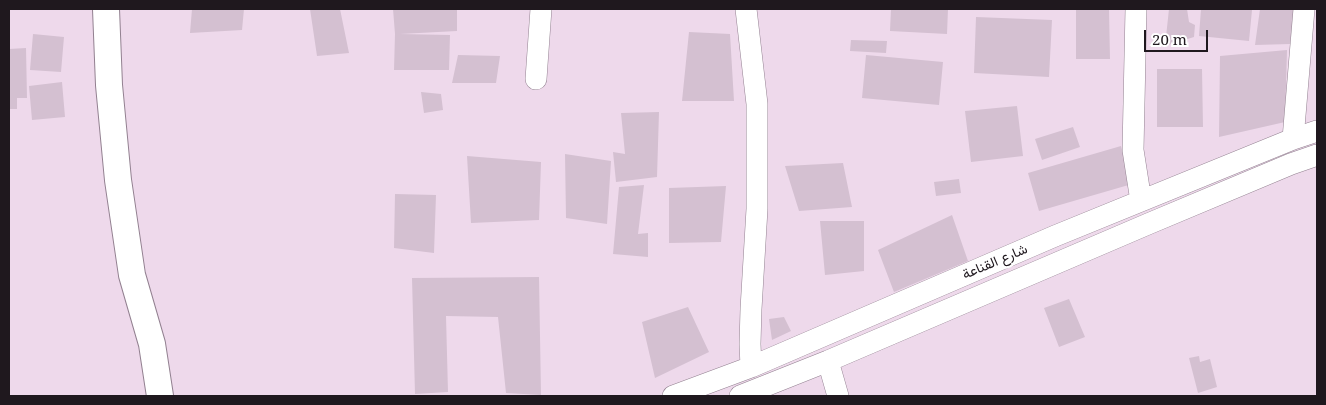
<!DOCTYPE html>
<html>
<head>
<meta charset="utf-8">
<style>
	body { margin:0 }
	#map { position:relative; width:1326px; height:405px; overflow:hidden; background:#eed9eb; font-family:"Noto Serif",serif }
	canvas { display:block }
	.frame { position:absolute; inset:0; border:10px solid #1f181e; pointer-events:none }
	.scale { position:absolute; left:1144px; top:30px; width:64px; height:22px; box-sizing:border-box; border:2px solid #1f181e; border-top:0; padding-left:6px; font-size:15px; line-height:18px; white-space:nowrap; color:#1f181e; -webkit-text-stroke:4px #fff; paint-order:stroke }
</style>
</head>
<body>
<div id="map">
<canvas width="1326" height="405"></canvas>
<div class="frame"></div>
<div class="scale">20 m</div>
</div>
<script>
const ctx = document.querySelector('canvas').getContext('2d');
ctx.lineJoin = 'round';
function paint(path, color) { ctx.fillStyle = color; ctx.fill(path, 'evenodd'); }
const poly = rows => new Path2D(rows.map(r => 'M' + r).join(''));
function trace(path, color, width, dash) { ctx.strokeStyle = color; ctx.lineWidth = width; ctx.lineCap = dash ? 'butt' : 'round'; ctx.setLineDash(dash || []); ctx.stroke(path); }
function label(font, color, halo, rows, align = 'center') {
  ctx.font = font + ' "Noto Serif",Vazirmatn,serif'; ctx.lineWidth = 4.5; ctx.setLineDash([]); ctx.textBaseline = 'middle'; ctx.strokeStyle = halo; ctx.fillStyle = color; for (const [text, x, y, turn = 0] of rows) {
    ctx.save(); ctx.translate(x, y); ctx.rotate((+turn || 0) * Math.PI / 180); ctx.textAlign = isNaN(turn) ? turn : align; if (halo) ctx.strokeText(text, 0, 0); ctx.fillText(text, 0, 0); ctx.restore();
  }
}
paint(poly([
	[192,9,244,9,242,30,190,33],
	[310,9,340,9,349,53,317,56],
	[393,9,457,9,457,31,400,34,450,35,449,70,394,70,395,34],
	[891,9,948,9,947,34,890,31],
	[1076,9,1109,9,1110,59,1076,59],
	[1169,9,1187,9,1189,22,1195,25,1194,37,1165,46],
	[1201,9,1238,9,1252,10,1249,41,1199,36],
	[1260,9,1295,9,1290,44,1255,45],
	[976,17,1052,20,1049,77,974,73],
	[689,32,730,34,734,101,682,101],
	[33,34,64,37,61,72,30,70],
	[851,40,887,41,886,53,850,51],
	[26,48,27,98,17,98,17,109,9,109,9,49],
	[1287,50,1285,122,1219,137,1220,56],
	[458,55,500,56,496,83,452,83],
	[866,55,943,62,939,105,862,98],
	[1157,69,1202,69,1203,127,1157,127],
	[62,82,65,117,32,120,29,86],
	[421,92,441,94,443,110,424,113],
	[1017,106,1023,156,971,162,965,111],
	[659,112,657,177,616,182,613,152,625,154,621,113],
	[1073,127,1080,147,1042,160,1035,139],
	[1121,146,1132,184,1039,211,1028,173],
	[565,154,611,161,607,224,566,218],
	[467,156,541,162,539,220,471,223],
	[843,163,852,207,799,211,785,166],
	[959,179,961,193,936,196,934,182],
	[644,185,638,234,648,233,648,257,613,254,619,187],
	[726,186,721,242,669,243,669,188],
	[395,194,436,195,434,253,394,248],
	[952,215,968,261,894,292,878,250],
	[820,221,864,221,864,271,825,275],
	[539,277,541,395,506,393,498,317,446,316,448,392,415,394,412,278],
	[1069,299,1085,337,1059,347,1044,308],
	[688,307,709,352,655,378,642,322],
	[784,317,791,331,772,340,769,319],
	[1199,356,1200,362,1210,359,1217,387,1198,393,1189,358]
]), '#d4c0d1');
const minor = poly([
	[746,9,757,104,757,209,751,309,750,344,751,367],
	[1136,9,1133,150,1141,201],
	[536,79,541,9],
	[1293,139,1304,9],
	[828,361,838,396],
	[673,396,751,367,1055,236,1293,139,1317,131],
	[740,396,828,361,1148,224,1291,164,1317,155]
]);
const major = poly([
	[106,9,109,85,118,180,132,275,152,344,160,396]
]);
trace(minor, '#928090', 22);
trace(major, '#928090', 28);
trace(minor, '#fff', 21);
trace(major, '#fff', 26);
label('14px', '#1f181e', '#fff', [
	["شارع القناعة",995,262,-23]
]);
</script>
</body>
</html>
